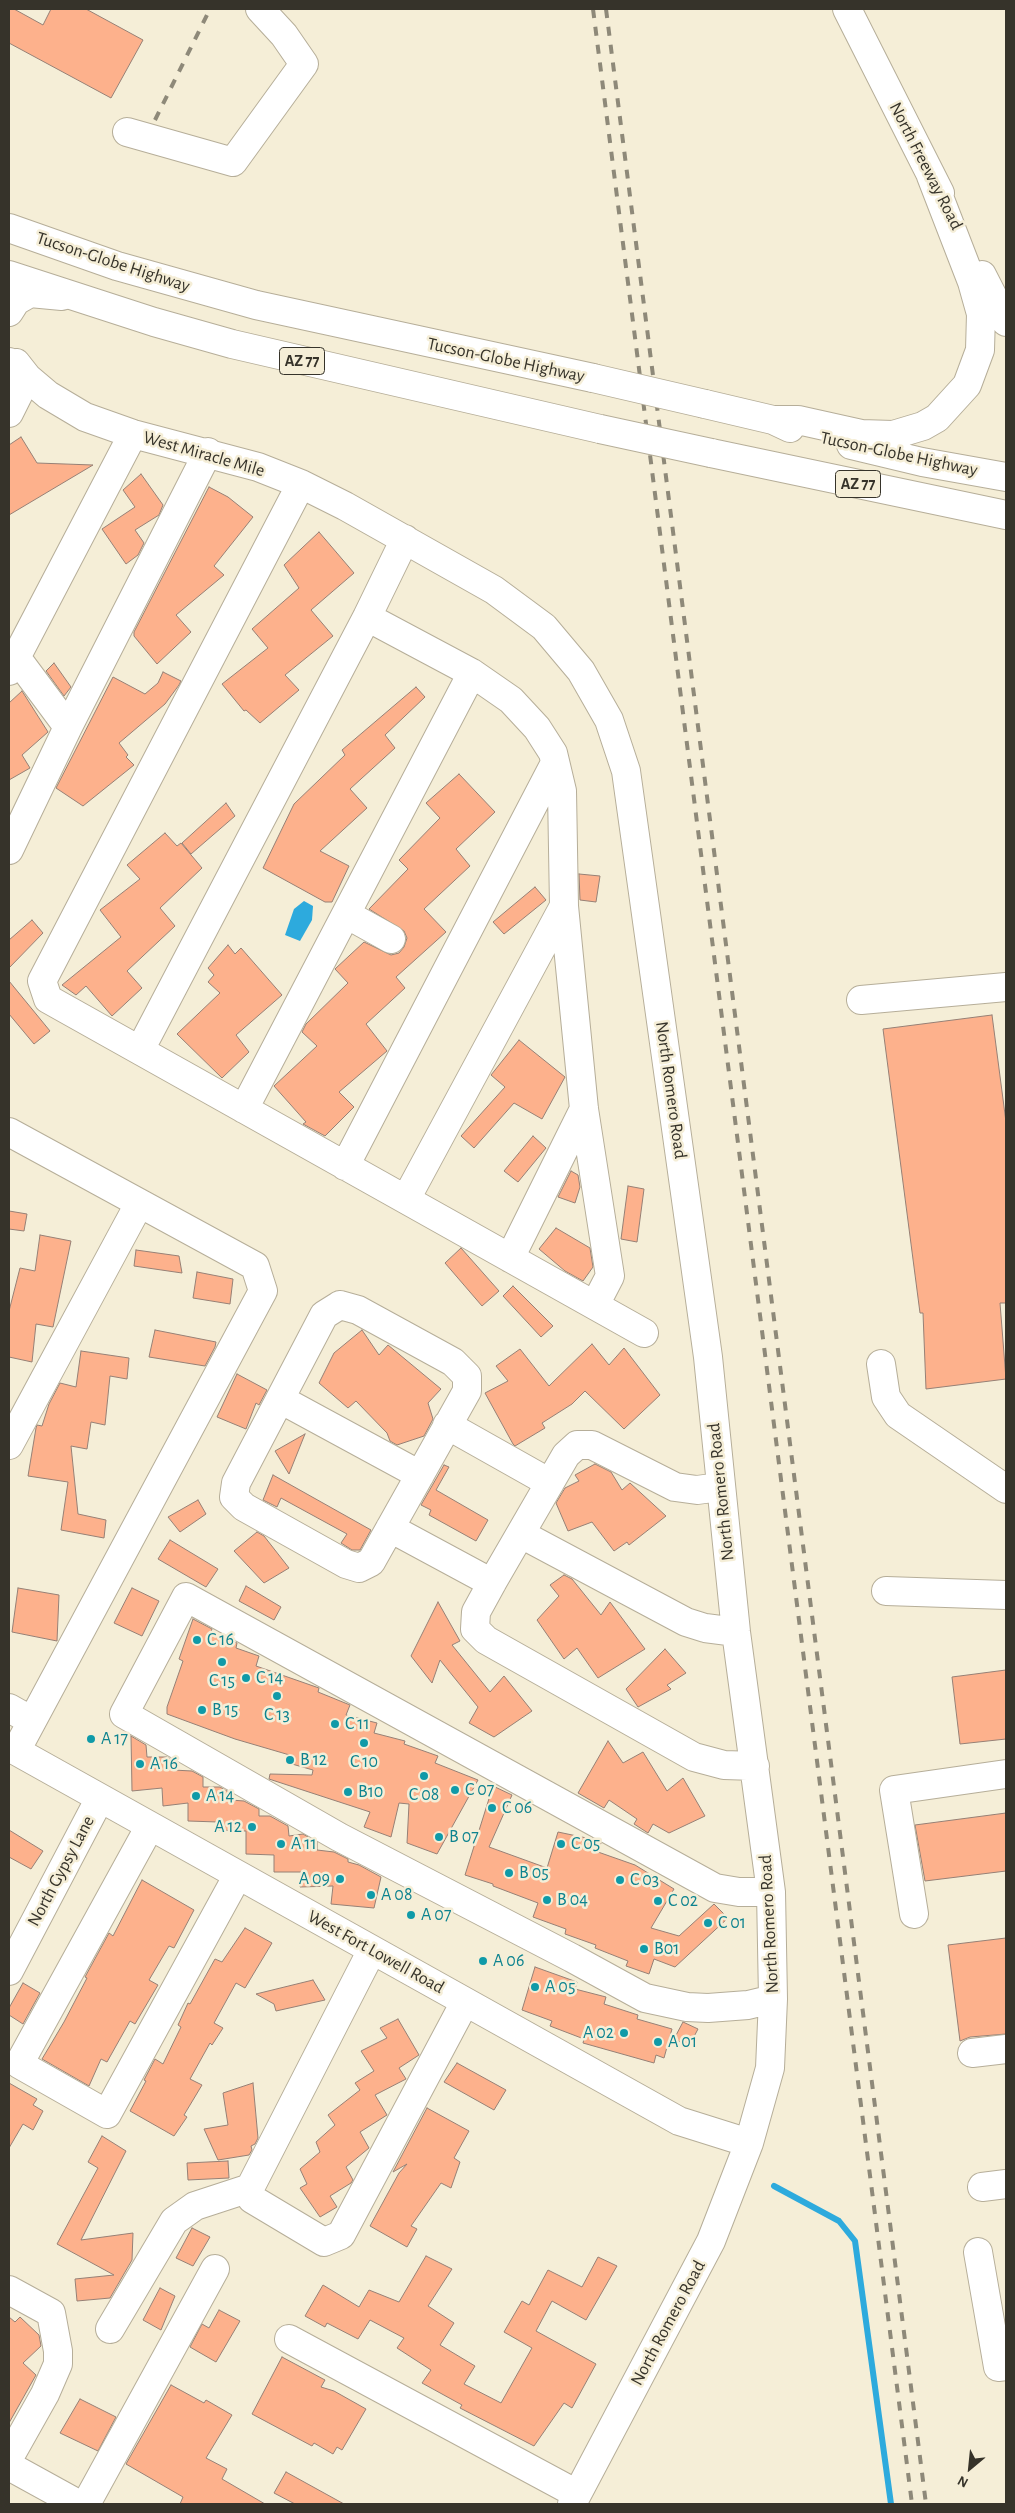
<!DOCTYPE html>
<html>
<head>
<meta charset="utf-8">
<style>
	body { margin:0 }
	#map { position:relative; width:1015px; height:2513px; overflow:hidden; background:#f5eed7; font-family:"Alegreya Sans",sans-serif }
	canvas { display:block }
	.frame { position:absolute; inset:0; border:10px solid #36332a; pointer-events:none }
	.north { position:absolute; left:945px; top:2443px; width:50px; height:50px; -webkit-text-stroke:4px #f5eed7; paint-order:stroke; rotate:208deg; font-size:14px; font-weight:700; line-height:20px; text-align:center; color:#36332a }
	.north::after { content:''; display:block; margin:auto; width:18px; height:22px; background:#36332a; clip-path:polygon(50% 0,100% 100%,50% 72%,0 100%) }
</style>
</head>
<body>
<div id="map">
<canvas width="1015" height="2513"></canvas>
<div class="frame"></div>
<div class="north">N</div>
</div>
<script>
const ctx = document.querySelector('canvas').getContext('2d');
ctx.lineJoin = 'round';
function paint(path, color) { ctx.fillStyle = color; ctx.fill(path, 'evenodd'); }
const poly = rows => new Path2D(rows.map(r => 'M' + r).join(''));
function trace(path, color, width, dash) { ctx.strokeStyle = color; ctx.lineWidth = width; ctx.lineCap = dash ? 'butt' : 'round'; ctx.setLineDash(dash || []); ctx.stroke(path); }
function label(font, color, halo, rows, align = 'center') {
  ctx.font = font + ' "Alegreya Sans",sans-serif'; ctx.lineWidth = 5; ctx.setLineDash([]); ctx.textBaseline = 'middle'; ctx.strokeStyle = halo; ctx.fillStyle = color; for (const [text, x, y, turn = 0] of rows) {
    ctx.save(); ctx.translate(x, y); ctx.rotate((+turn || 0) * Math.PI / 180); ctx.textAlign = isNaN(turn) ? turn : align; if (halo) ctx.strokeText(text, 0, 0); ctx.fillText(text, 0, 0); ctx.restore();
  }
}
paint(poly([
	[304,901,313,906,312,920,300,941,285,935,294,909]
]), '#2daadd');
trace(poly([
	[774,2186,839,2221,855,2241,891,2504]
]), '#2daadd', 6);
const building = poly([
	[9,9,14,9,43,25,51,9,86,9,143,40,111,98,9,43,9,9],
	[21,437,37,463,93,465,9,515,9,445,21,437],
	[141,474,163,505,159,515,135,530,144,543,138,555,126,564,102,529,135,507,123,490,141,474],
	[209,487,228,497,253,517,214,566,224,575,176,615,191,632,157,664,134,636,134,632,209,487],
	[319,532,354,573,311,610,333,636,285,675,299,690,260,723,246,710,244,711,222,684,268,648,252,629,299,588,284,565,319,532],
	[54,663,71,687,64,696,46,671,54,663],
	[163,672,181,681,179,685,165,704,119,743,128,755,126,757,134,765,83,806,56,788,113,677,145,694,158,683,163,672],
	[416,687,425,697,385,735,395,748,350,789,367,808,320,851,349,866,332,902,325,902,263,868,294,804,345,755,342,750,416,687],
	[22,691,48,732,22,755,30,768,9,780,9,703,22,691],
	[459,774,495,812,456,849,470,866,424,909,446,932,396,977,405,988,366,1024,387,1051,339,1092,354,1107,325,1136,303,1124,306,1122,274,1086,317,1046,302,1032,306,1024,348,983,335,969,364,942,391,955,399,953,404,947,407,938,404,931,369,909,408,869,399,860,440,818,426,803,459,774],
	[226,803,235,816,191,854,182,843,226,803],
	[165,833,177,846,181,843,202,868,160,908,175,926,127,971,142,988,112,1016,86,986,76,995,62,985,121,937,100,910,140,879,127,865,165,833],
	[579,874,600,876,596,902,580,900,579,874],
	[535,887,546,900,504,934,493,922,535,887],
	[32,920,43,933,9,968,9,940,32,920],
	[228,945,235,954,241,948,282,995,236,1035,249,1052,222,1078,177,1034,220,993,208,982,214,975,208,968,228,945],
	[9,981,50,1031,34,1044,9,1014,9,981],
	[992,1015,1006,1122,1006,1303,1000,1303,1006,1379,926,1389,923,1313,920,1313,883,1029,992,1015],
	[519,1040,565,1077,542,1119,514,1103,474,1148,461,1136,505,1087,491,1075,519,1040],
	[533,1136,546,1148,518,1182,504,1171,533,1136],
	[571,1171,578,1175,580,1187,575,1203,558,1197,571,1171],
	[628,1186,644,1189,637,1242,621,1239,628,1186],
	[9,1211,27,1214,24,1231,9,1229,9,1211],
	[556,1228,590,1248,593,1267,583,1281,565,1271,539,1249,556,1228],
	[40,1235,71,1241,53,1327,36,1324,32,1362,9,1357,9,1311,20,1268,35,1271,40,1235],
	[461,1248,499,1291,482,1306,445,1263,461,1248],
	[136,1250,179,1256,182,1273,134,1266,136,1250],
	[197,1272,233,1279,230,1304,193,1298,197,1272],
	[513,1286,553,1326,541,1337,503,1296,513,1286],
	[155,1330,216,1342,215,1347,205,1366,149,1357,155,1330],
	[362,1330,379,1355,388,1345,441,1389,428,1403,433,1419,424,1436,397,1445,390,1441,387,1433,356,1401,348,1408,319,1383,334,1353,362,1330],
	[592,1344,609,1365,624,1348,660,1395,624,1429,585,1391,572,1404,542,1423,545,1428,515,1446,513,1444,485,1393,508,1381,496,1366,520,1349,549,1386,592,1344],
	[81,1351,129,1358,127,1379,110,1376,105,1425,91,1422,87,1449,71,1446,78,1514,106,1520,104,1538,61,1530,68,1482,28,1476,36,1428,37,1425,42,1426,49,1404,60,1383,76,1387,81,1351],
	[237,1374,267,1390,259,1405,256,1403,246,1429,217,1417,237,1374],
	[305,1434,289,1474,275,1451,305,1434],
	[595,1464,611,1472,622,1490,630,1483,666,1516,629,1545,627,1542,614,1551,592,1522,568,1531,556,1503,565,1488,579,1481,575,1475,595,1464],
	[444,1465,449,1467,436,1490,488,1520,476,1541,429,1515,431,1510,421,1505,444,1465],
	[273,1475,371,1530,360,1550,352,1550,341,1543,347,1534,281,1498,277,1507,263,1500,273,1475],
	[198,1500,206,1514,180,1532,168,1517,198,1500],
	[257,1532,264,1536,289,1568,264,1583,234,1551,257,1532],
	[170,1540,218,1569,206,1587,158,1559,170,1540],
	[564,1575,572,1579,601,1615,610,1602,645,1649,598,1678,577,1648,564,1659,537,1620,559,1596,550,1585,564,1575],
	[246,1586,281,1607,274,1620,239,1601,246,1586],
	[18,1588,59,1595,57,1641,12,1632,18,1588],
	[132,1588,159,1601,142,1636,114,1623,132,1588],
	[438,1602,460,1641,452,1645,490,1692,504,1676,532,1711,494,1737,469,1723,478,1707,440,1660,432,1683,411,1656,438,1602],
	[193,1619,212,1629,211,1632,237,1643,236,1648,259,1656,256,1666,319,1688,318,1692,350,1705,346,1715,377,1723,374,1733,405,1741,404,1744,438,1756,435,1763,478,1780,437,1854,407,1843,409,1804,399,1803,391,1837,364,1827,370,1812,269,1779,270,1774,312,1775,313,1770,292,1764,293,1756,235,1739,167,1714,167,1707,183,1661,179,1659,193,1619],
	[665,1649,686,1673,667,1685,671,1689,638,1707,626,1689,665,1649],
	[1006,1670,1006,1739,960,1744,952,1677,1006,1670],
	[131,1736,146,1745,147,1757,167,1757,173,1760,173,1770,192,1771,203,1777,203,1787,220,1787,232,1794,231,1800,244,1801,259,1809,259,1816,270,1816,288,1826,289,1836,303,1834,317,1842,317,1850,334,1852,348,1859,348,1862,359,1865,381,1877,374,1908,331,1904,333,1886,300,1887,302,1872,274,1872,274,1855,246,1854,246,1831,218,1830,218,1822,188,1821,188,1803,163,1806,162,1788,132,1791,131,1736],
	[608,1741,623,1763,643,1752,667,1791,683,1778,705,1816,669,1833,653,1824,648,1833,634,1824,637,1819,609,1800,604,1808,578,1793,608,1741],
	[493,1786,512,1795,489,1847,547,1868,558,1832,596,1840,601,1843,598,1852,635,1865,674,1889,651,1928,679,1936,714,1904,728,1918,675,1967,654,1959,649,1974,626,1966,628,1961,595,1948,596,1945,565,1934,566,1929,533,1917,538,1903,493,1886,493,1884,465,1875,493,1786],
	[1006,1813,1006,1871,925,1881,915,1825,1006,1813],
	[9,1830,43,1851,31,1869,9,1857,9,1830],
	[142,1880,194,1910,174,1948,169,1946,149,1980,158,1985,135,2024,130,2021,107,2062,101,2059,89,2086,42,2059,64,2022,87,1978,85,1977,109,1933,113,1936,142,1880],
	[245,1928,272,1943,245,1988,236,1983,214,2023,223,2028,212,2045,210,2043,190,2079,202,2085,184,2115,187,2117,174,2136,130,2111,146,2081,144,2080,155,2059,163,2064,181,2027,178,2025,188,2003,190,2004,215,1959,222,1962,245,1928],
	[1006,1938,1006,2034,970,2037,960,2041,948,1945,1006,1938],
	[535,1967,577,1982,575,1989,606,1997,604,2004,638,2015,637,2019,672,2029,664,2058,656,2055,654,2063,583,2043,584,2039,550,2026,552,2021,522,2010,535,1967],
	[313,1980,325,2000,276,2011,274,2004,256,1994,313,1980],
	[23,1983,40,1993,23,2024,9,2015,9,2008,23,1983],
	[398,2019,419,2055,399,2068,406,2079,375,2095,387,2115,360,2132,369,2148,346,2167,353,2180,351,2183,330,2196,337,2207,320,2217,300,2188,307,2184,300,2169,320,2152,316,2142,335,2125,328,2115,360,2090,355,2083,374,2071,361,2051,387,2038,380,2028,398,2019],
	[683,2022,698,2029,689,2046,674,2039,683,2022],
	[457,2063,506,2090,494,2110,444,2082,457,2063],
	[9,2083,37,2099,33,2105,43,2111,33,2130,23,2124,9,2148,9,2083],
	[253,2083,258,2138,255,2144,251,2146,252,2150,249,2155,218,2160,204,2129,228,2125,223,2093,253,2083],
	[427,2108,469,2131,454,2158,460,2162,451,2188,441,2183,411,2226,417,2229,407,2247,370,2226,399,2173,407,2164,393,2172,427,2108],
	[102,2136,126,2151,81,2240,133,2233,132,2260,110,2298,77,2301,75,2279,114,2275,57,2244,98,2168,88,2162,102,2136],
	[228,2161,229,2178,188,2180,187,2163,228,2161],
	[192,2228,210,2237,193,2266,176,2258,192,2228],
	[426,2256,452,2269,428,2306,454,2323,440,2345,475,2366,464,2384,501,2403,532,2348,504,2332,522,2301,529,2305,548,2270,582,2287,598,2257,617,2266,586,2320,552,2301,536,2331,596,2364,572,2408,564,2403,534,2446,460,2408,462,2405,422,2383,431,2370,397,2348,404,2338,370,2320,358,2339,327,2323,325,2327,305,2316,323,2285,359,2307,369,2290,399,2302,426,2256],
	[160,2288,175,2296,161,2330,143,2320,160,2288],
	[219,2310,240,2321,216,2362,190,2347,202,2324,209,2328,219,2310],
	[9,2317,15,2322,20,2317,39,2335,41,2346,23,2363,36,2375,9,2423,9,2317],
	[282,2357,325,2380,321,2387,334,2391,366,2409,342,2450,337,2447,333,2454,314,2443,312,2446,252,2414,282,2357],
	[171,2385,204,2403,206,2400,232,2415,206,2458,227,2469,222,2479,265,2504,180,2504,183,2497,126,2464,171,2385],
	[80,2399,116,2417,98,2451,60,2433,80,2399],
	[286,2472,344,2504,295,2504,274,2493,286,2472]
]);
paint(building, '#fdb18c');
trace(building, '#968075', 1);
const minor = poly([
	[127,132,233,162,304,64,284,35,260,9],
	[9,312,16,301,30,293,62,296],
	[9,362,48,395,85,417,133,434,258,467,301,484,345,506,494,590,544,627,581,671,609,720,626,771,708,1357,736,1632,771,1892,773,1999,770,2068,749,2143,711,2241,572,2504],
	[9,413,27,377,16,363],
	[301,484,42,981,48,999,644,1333],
	[367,617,472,673,511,700,537,728,553,753,562,791,564,906,584,1109,610,1276,595,1305],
	[16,657,68,727],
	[9,671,133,434],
	[9,850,68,727,208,452],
	[346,914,391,939],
	[861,1000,1006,987],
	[140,1050,367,617,405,539],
	[244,1109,472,673],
	[9,1132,255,1266,263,1291,16,1751],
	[345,1166,555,763],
	[406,1199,564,906],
	[510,1258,584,1109],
	[340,1305,358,1310,453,1362,467,1376,467,1391,371,1562,359,1568,346,1564,244,1507,234,1497,236,1483,324,1315,340,1305],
	[881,1364,886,1397,898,1415,1006,1489],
	[280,1399,420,1475],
	[447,1425,550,1483],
	[9,1445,139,1204],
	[720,1487,697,1490,675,1487,592,1445,577,1445,566,1455,493,1581,476,1612,475,1629,486,1640,694,1757,724,1765,755,1766],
	[390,1528,492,1583],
	[521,1534,686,1622,705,1628,736,1632],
	[886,1591,1006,1595],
	[9,1708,32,1721],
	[9,1747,679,2121,749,2143],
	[150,1826,19,2064,107,2114,238,1875],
	[771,1892,739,1892,715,1888,186,1597,124,1714,339,1837,572,1958,645,1998,687,2007,708,2008,748,2005,773,1999],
	[914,1914,894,1790,1006,1774],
	[372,1950,250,2188,252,2199,324,2242,341,2235,465,2002],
	[9,1971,100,1798],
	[972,2053,1006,2049],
	[982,2187,1006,2184],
	[978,2252,998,2367,1006,2366],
	[9,2290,51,2313,58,2351,58,2364,45,2394,9,2458],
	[110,2329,174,2221,195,2206,250,2188],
	[289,2339,577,2494],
	[9,2466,78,2504],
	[86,2504,215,2269]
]);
const highway = poly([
	[847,9,940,193],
	[9,228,117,266,256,305,593,378],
	[9,275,154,322,232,344,600,429],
	[982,275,1006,322],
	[705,404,773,420,790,428],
	[773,420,798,420,861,434,893,435,923,426,937,418,967,385,980,350,981,314,972,282,931,176],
	[851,445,922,462,1006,477],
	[711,453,1006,515]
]);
trace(minor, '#b6ae99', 30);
trace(highway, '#b6ae99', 30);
trace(minor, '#fff', 28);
trace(highway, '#fff', 28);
trace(poly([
	[593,9,912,2504],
	[606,9,926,2504],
	[155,120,210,9]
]), '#8e8979', 4, [9, 9]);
const highwayBridge = poly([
	[593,378,705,404],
	[600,429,711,453]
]);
trace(highwayBridge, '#b6ae99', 30, []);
trace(highwayBridge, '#fff', 28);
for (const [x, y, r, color] of [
	[197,1640,5,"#0f9aa8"],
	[222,1662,5,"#0f9aa8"],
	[246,1678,5,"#0f9aa8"],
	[277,1696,5,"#0f9aa8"],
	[202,1710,5,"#0f9aa8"],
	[335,1724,5,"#0f9aa8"],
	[91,1739,5,"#0f9aa8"],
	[364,1743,5,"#0f9aa8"],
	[290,1760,5,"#0f9aa8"],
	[140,1764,5,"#0f9aa8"],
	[424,1776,5,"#0f9aa8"],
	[455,1790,5,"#0f9aa8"],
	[348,1792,5,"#0f9aa8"],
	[196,1796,5,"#0f9aa8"],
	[492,1808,5,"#0f9aa8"],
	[252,1827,5,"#0f9aa8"],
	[439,1837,5,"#0f9aa8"],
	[281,1844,5,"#0f9aa8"],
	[561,1844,5,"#0f9aa8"],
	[509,1873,5,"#0f9aa8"],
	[340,1879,5,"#0f9aa8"],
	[620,1880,5,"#0f9aa8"],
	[371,1895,5,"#0f9aa8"],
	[547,1900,5,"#0f9aa8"],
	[658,1901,5,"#0f9aa8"],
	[411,1915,5,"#0f9aa8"],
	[708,1923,5,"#0f9aa8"],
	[644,1949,5,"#0f9aa8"],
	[483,1961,5,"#0f9aa8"],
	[535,1987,5,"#0f9aa8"],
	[624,2033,5,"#0f9aa8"],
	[658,2042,5,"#0f9aa8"]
]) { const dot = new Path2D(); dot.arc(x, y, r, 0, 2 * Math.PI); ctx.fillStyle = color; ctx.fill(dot); trace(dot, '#f5eed7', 2); }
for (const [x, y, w] of [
	[302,361,45],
	[858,484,45]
]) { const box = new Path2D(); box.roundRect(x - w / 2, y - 13.5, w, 27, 4); ctx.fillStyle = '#f5eed7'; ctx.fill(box); trace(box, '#36332a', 1); }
label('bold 16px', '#36332a', null, [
	["AZ 77",302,361],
	["AZ 77",858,484]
]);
label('18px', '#36332a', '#f5eed7', [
	["North Freeway Road",926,166,63],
	["Tucson-Globe Highway",113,262,18],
	["Tucson-Globe Highway",506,360,12],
	["West Miracle Mile",204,454,16],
	["Tucson-Globe Highway",899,454,12],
	["North Romero Road",671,1090,82],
	["North Romero Road",721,1492,-96],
	["North Gypsy Lane",61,1871,-62],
	["North Romero Road",769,1924,-93],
	["West Fort Lowell Road",376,1952,29],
	["North Romero Road",668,2323,-62]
]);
label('18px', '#0d838f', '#f5eed7', [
	["C 16",207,1640],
	["C 14",256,1678],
	["C 15",222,1681,"center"],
	["B 15",212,1710],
	["C 13",277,1715,"center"],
	["C 11",345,1724],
	["A 17",101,1739],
	["B 12",300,1760],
	["C 10",364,1762,"center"],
	["A 16",150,1764],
	["C 07",465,1790],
	["B10",358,1792],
	["C 08",424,1795,"center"],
	["A 14",206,1796],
	["C 06",502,1808],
	["A 12",242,1827,"right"],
	["B 07",449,1837],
	["A 11",291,1844],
	["C 05",571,1844],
	["B 05",519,1873],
	["A 09",330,1879,"right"],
	["C 03",630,1880],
	["A 08",381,1895],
	["B 04",557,1900],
	["C 02",668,1901],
	["A 07",421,1915],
	["C 01",718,1923],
	["B01",654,1949],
	["A 06",493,1961],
	["A 05",545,1987],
	["A 02",614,2033,"right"],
	["A 01",668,2042]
], 'left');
</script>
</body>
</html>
